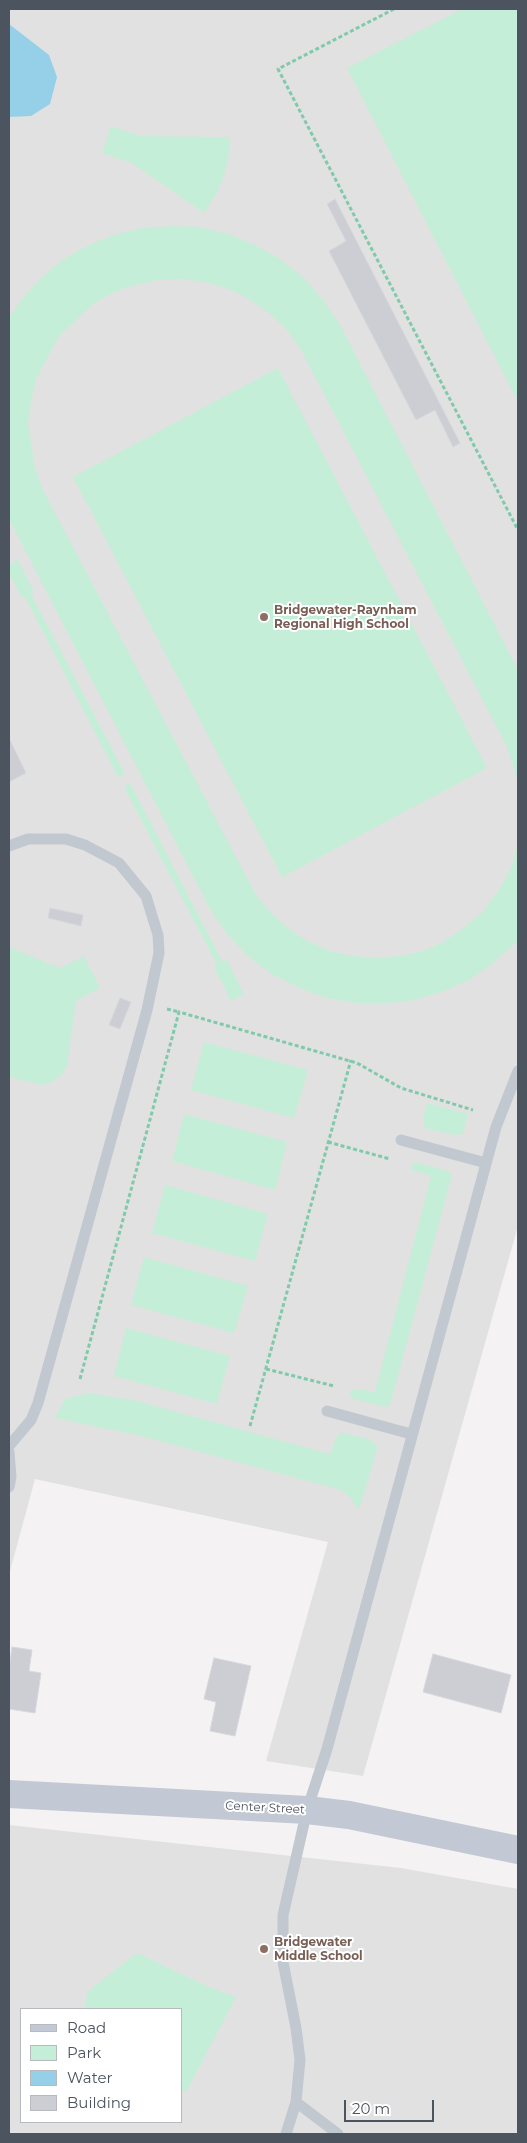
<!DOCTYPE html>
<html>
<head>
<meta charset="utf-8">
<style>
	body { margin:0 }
	#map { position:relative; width:527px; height:2143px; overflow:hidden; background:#f4f2f2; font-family:Montserrat,sans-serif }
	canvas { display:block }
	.frame { position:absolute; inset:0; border:10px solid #4b545f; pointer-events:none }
	.legend { position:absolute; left:20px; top:2008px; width:162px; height:115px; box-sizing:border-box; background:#fff; border:1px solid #b7bbbf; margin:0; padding:6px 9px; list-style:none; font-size:15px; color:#4b545f }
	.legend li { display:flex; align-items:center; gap:10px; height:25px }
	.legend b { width:25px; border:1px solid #b7bbbf }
	.scale { position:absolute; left:344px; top:2100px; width:90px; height:22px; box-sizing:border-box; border:2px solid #4b545f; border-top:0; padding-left:6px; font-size:15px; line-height:18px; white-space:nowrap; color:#4b545f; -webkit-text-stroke:4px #fff; paint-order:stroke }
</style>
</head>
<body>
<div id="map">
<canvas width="527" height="2143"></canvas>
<div class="frame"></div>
<ul class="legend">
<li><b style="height:6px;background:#c2c9d4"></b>Road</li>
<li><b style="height:14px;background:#c5eed8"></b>Park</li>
<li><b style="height:14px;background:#95d0e8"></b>Water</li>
<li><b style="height:14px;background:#cdced4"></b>Building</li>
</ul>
<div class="scale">20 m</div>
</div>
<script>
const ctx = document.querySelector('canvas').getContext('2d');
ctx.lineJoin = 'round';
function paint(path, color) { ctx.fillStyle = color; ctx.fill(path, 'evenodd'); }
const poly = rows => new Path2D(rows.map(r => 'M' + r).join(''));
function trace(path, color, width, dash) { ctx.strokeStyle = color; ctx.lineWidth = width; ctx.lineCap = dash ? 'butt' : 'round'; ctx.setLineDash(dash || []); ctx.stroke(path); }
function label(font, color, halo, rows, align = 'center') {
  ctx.font = font + ' Montserrat,sans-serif'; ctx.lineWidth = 4; ctx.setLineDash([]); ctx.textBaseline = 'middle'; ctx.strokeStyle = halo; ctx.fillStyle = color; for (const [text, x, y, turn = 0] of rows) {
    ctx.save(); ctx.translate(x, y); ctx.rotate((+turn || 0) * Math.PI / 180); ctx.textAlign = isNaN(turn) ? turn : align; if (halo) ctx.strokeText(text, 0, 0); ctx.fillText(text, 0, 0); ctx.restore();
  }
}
paint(poly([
	[9,9,518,9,518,1226,363,1776,266,1761,328,1542,35,1479,9,1575],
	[9,1825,401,1868,518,1889,518,2134,9,2134],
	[21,2009,181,2009,181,2122,21,2122]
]), '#e2e1e1');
paint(poly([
	[462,9,518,9,518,402,347,68],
	[111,126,140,136,229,137,229,154,225,173,217,193,204,213,132,163,102,153],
	[171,226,200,227,228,234,255,245,280,259,303,277,322,299,339,323,518,670,518,781,507,747,300,348,286,329,269,313,249,299,228,289,205,282,182,279,158,280,135,285,112,293,92,305,59,336,37,377,31,400,28,423,35,469,43,490,256,895,271,913,289,929,309,942,330,951,353,956,377,958,400,956,423,951,445,941,465,927,484,910,499,890,511,868,518,845,518,940,493,963,471,979,444,991,416,1000,386,1003,356,1003,327,998,299,988,273,975,249,957,228,935,211,911,9,519,9,318,22,299,41,278,62,260,87,246,113,235,142,228],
	[278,368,487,768,282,877,73,477],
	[18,560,34,592,31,594,125,774,118,777,25,597,22,598,9,573,9,565],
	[130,783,222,961,227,960,244,994,231,1001,214,967,217,965,124,787],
	[9,947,60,968,84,956,100,988,76,1001,67,1065,63,1074,51,1082,42,1085,9,1077],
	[204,1042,308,1070,294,1118,191,1090],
	[427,1103,468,1114,463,1134,455,1135,425,1128,423,1118],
	[184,1114,287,1142,275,1190,172,1161],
	[414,1162,445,1170,452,1175,390,1405,385,1407,357,1400,352,1398,349,1391,359,1389,375,1392,431,1176,410,1169],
	[165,1185,268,1214,255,1261,152,1233],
	[144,1257,248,1286,234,1333,131,1305],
	[126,1328,230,1356,217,1404,114,1376],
	[89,1393,137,1401,330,1454,336,1438,341,1432,368,1439,378,1446,361,1504,358,1509,349,1496,341,1490,141,1436,55,1418,65,1399],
	[137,1953,209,1987,236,1997,186,2092,181,2091,181,2009,85,2009,87,1992]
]), '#c5eed8');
paint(poly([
	[9,24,49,55,57,77,50,104,31,116,9,117]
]), '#95d0e8');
const building = poly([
	[335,199,460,443,453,447,435,410,416,420,329,251,346,241,327,204,335,199],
	[9,738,26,773,9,782,9,738],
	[50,908,83,915,81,926,48,918,50,908],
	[120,998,131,1002,120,1029,109,1025,120,998],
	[12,1647,32,1650,29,1671,41,1673,35,1713,9,1709,9,1669,12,1647],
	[433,1654,511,1675,501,1713,423,1692,433,1654],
	[214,1658,251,1666,235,1736,210,1731,216,1702,204,1699,214,1658]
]);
paint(building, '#cdced4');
trace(building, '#d7d8dd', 1);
trace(poly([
	[394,9,278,69,518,530],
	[167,1009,179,1012],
	[328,1142,390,1159],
	[266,1369,334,1386],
	[80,1379,179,1012,357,1063,401,1088,473,1110],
	[250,1426,351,1060]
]), '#7fcaaa', 3, [4, 2.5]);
trace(poly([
	[9,846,28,839,66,839,85,845,119,863,146,896,158,935,159,953,147,1010,38,1403,31,1420,9,1446],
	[401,1140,486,1163],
	[327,1411,411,1434],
	[9,1452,11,1477,9,1487],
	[296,2102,338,2134],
	[286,2134,296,2102,300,2060,296,2028,283,1962,283,1915,307,1810,327,1749,496,1127,518,1071]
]), '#c1c8d0', 11);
trace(poly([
	[9,1794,307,1810,349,1815,518,1850]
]), '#c2c9d4', 28);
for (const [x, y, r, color] of [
	[264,617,5,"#8d6e63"],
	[264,1949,5,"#8d6e63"]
]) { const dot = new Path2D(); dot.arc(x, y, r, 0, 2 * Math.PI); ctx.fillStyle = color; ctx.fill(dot); trace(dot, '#fff', 2); }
label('bold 12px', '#785e54', '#fff', [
	["Bridgewater-Raynham",274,610],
	["Regional High School",274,624],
	["Bridgewater",274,1942],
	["Middle School",274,1956]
], 'left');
label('12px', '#4b545f', '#fff', [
	["Center Street",265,1808,3]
]);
</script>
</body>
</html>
